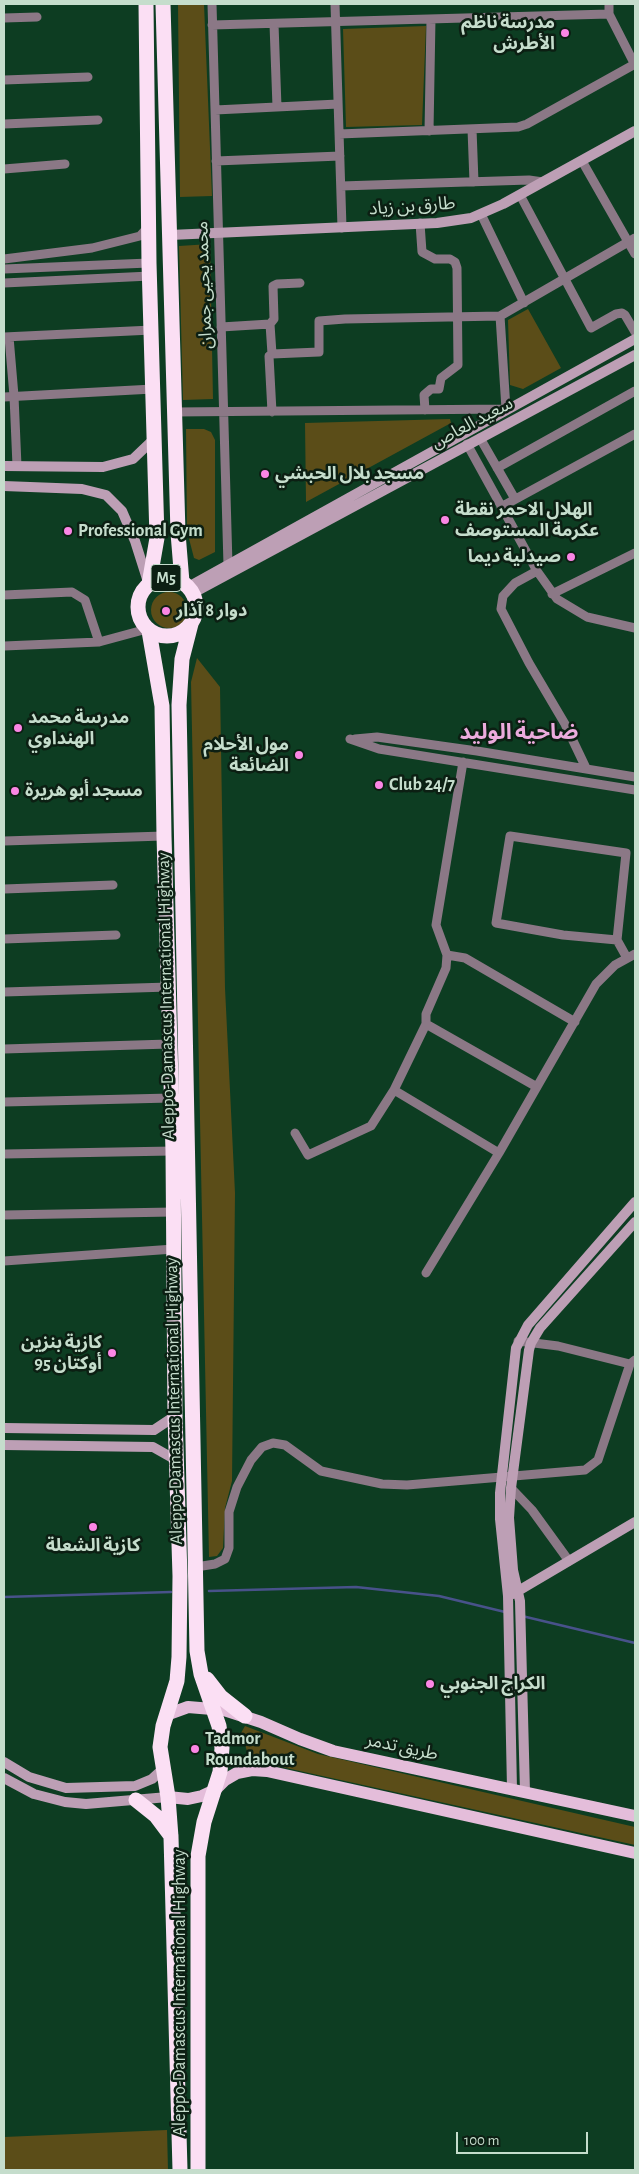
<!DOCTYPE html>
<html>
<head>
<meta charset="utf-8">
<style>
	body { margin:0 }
	#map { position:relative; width:639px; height:2174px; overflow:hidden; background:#0d3d22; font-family:"Alegreya Sans",sans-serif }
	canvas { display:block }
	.frame { position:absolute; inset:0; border:5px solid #c5ddcc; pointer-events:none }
	.scale { position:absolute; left:456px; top:2132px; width:132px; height:22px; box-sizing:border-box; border:2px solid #c5ddcc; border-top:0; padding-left:6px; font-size:15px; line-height:18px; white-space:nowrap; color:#c5ddcc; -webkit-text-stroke:4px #0c1f13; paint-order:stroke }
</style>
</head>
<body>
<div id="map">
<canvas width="639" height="2174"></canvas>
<div class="frame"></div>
<div class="scale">100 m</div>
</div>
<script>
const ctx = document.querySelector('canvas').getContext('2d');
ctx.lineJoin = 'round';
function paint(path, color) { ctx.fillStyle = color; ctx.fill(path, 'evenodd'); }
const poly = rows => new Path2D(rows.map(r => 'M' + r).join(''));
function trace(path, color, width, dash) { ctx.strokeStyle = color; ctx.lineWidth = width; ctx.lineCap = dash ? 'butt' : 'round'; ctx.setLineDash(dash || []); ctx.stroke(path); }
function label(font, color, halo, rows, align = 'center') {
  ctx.font = font + ' "Alegreya Sans","Noto Sans Arabic",sans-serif'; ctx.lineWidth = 5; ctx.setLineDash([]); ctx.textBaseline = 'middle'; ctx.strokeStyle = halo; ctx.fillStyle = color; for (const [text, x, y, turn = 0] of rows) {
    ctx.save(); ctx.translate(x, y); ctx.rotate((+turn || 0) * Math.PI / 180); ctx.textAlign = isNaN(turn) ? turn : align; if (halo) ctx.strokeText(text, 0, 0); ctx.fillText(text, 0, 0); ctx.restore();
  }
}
paint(poly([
	[178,4,204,4,212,196,180,197],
	[426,26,422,125,346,127,343,29],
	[210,244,213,399,183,400,179,246],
	[528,309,561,368,523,389,510,385,508,320],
	[450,419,451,423,306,502,305,423],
	[186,429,204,429,211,432,215,440,215,552,199,560,194,558,187,531],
	'151 610a18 18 0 1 1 36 0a18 18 0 1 1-36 0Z',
	[197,658,220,687,225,988,235,1193,232,1481,225,1508,223,1548,217,1556,209,1557,191,682],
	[245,1726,318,1754,635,1827,635,1845,250,1760,241,1733],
	[167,2130,168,2170,4,2170,4,2137]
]), '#5b4d18');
trace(poly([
	[209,1591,356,1587,439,1596,505,1612],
	[4,1597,171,1592],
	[522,1616,635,1643]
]), '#48528a', 2.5);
trace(poly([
	[212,4,228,565],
	[335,4,342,228],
	[609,4,609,14,635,65],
	[4,18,37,17],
	[274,24,277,107],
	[212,25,609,14],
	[4,80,88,77],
	[215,110,338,104],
	[4,124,98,120],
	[472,129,474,182],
	[429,131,431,19],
	[339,134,518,127,527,124,635,64],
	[216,161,340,156],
	[582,161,635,254],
	[4,169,65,164],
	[341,186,529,180,543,182],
	[520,195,591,328,616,314,622,313,625,315,635,332],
	[481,214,524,303],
	[420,223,422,252,435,259,450,259,455,262,457,268,458,365,441,378,439,389,431,389,424,395,425,410],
	[4,259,92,248,140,236,149,226],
	[4,269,149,263],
	[4,283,150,276],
	[270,324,272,354],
	[221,327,270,324,274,319,273,286,277,284,300,283],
	[4,337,152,330],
	[9,337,14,396,17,466],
	[4,397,153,389],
	[175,412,506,409,500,316],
	[272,412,269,356,272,354,319,352,319,321,345,319,500,316,635,238],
	[480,438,515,499],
	[467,444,537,571,557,599,587,617,635,628],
	[497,468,635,391],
	[501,507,635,434],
	[537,571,515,583,503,596,501,609,529,663,565,724,586,768],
	[552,594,635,553],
	[4,595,72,592,85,600,99,642],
	[4,646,99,642,147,629],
	[350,739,379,749,635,790],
	[355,739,377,737,477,751,635,777],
	[4,841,164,836],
	[4,889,113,885],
	[4,939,116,935],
	[617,940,563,935,496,923,510,836,626,853,617,940,627,958],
	[447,955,465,958,575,1022],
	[4,992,169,987],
	[426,1024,426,1014,446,968,447,955,436,925,463,762],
	[4,1049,169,1044],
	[4,1102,171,1098],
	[295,1133,308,1155,371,1126,394,1090],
	[499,1153,394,1090,426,1024,537,1087],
	[4,1154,173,1151],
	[4,1215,173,1212],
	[4,1261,174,1249],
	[426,1273,499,1153,596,984,615,965,635,954],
	[518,1341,558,1346,630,1364],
	[511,1488,532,1510,569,1561],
	[196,1567,215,1564,225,1559,229,1548,229,1512,237,1487,251,1460,262,1447,273,1443,285,1445,321,1471,382,1484,407,1485,585,1470,598,1460,630,1364,635,1360]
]), '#8b7886', 9);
trace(poly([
	[170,235,437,223,471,218,503,204,635,131],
	[4,466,103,467,133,459,155,438],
	[4,486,82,489,106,495,122,511,135,541,148,582],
	[188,587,635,339],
	[193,593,635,355],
	[4,1428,154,1430,175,1416],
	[4,1445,153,1447,176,1460],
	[513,1594,635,1522],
	[4,1762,29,1777,66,1788,135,1786,152,1779,163,1769],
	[4,1778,34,1794,65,1802,86,1804,168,1797],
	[512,1789,508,1596,500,1519,500,1493,516,1348,528,1325,635,1202],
	[525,1792,520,1601,513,1570,509,1518,511,1488,529,1350,531,1343,540,1328,635,1222]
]), '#bd9fb5', 10);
trace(poly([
	[166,1715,188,1707,224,1710,261,1722,300,1739,333,1751,635,1816],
	[168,1797,188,1799,202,1796,215,1790,225,1780,237,1773,252,1770,267,1771,635,1853]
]), '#e4bdda', 12);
trace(poly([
	[146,4,149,263,157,538,149,584],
	[163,4,178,533,182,582],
	'138 607a29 29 0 1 1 58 0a29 29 0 1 1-58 0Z',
	[191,624,182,659,179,705,197,1651,201,1674,219,1726,222,1748,220,1772,204,1822,198,1856,198,2170],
	[149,631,162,706,164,836,173,1151,175,1416,180,1576,179,1657,177,1681,163,1726,160,1747,168,1797,171,1837,180,2170],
	[207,1679,221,1697,245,1716],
	[136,1800,156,1816,171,1836]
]), '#fbdff4', 15);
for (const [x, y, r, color] of [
	[565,33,5,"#fb86e5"],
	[265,474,5,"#fb86e5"],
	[445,520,5,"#fb86e5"],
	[68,531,5,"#fb86e5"],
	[571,557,5,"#fb86e5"],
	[166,611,5,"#fb86e5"],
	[18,728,5,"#fb86e5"],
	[299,755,5,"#fb86e5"],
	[379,785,5,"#fb86e5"],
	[15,791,5,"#fb86e5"],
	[112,1353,5,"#fb86e5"],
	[93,1527,5,"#fb86e5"],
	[430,1684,5,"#fb86e5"],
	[195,1749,5,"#fb86e5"]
]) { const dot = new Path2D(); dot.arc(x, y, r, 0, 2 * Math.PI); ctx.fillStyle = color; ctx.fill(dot); trace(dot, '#0c1f13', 2); }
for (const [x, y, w] of [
	[166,578,30]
]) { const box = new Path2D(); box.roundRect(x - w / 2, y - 13.5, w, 27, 4); ctx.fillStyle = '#0c1f13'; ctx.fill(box); trace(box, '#c5ddcc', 1); }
label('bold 16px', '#c5ddcc', null, [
	["M5",166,578]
]);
label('bold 18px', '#c5ddcc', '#0c1f13', [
	["مدرسة ناظم",555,23,"right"],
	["الأطرش",555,44,"right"],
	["مسجد بلال الحبشي",275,474],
	["الهلال الاحمر نقطة",455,510],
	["عكرمة المستوصف",455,531],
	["Professional Gym",78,531],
	["صيدلية ديما",561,557,"right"],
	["دوار 8 آذار",176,611],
	["مدرسة محمد",28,718],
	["الهنداوي",28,739],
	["مول الأحلام",289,745,"right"],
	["الضائعة",289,766,"right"],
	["Club 24/7",389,785],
	["مسجد أبو هريرة",25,791],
	["كازية بنزين",102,1343,"right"],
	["أوكتان 95",102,1364,"right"],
	["كازية الشعلة",93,1546,"center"],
	["الكراج الجنوبي",440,1684],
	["Tadmor",205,1739],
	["Roundabout",205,1760]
], 'left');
label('18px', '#c5ddcc', '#0c1f13', [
	["طارق بن زياد",412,206,-4],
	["محمد يحيى جمران",204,285,-92],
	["سعيد العاص",472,423,-28],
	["Aleppo-Damascus International Highway",166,996,-91],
	["Aleppo-Damascus International Highway",174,1401,-91],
	["طريق تدمر",402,1747,12],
	["Aleppo-Damascus International Highway",180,1993,-90]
]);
label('bold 22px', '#ecabdd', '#0c1f13', [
	["ضاحية الوليد",519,732]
]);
</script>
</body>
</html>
